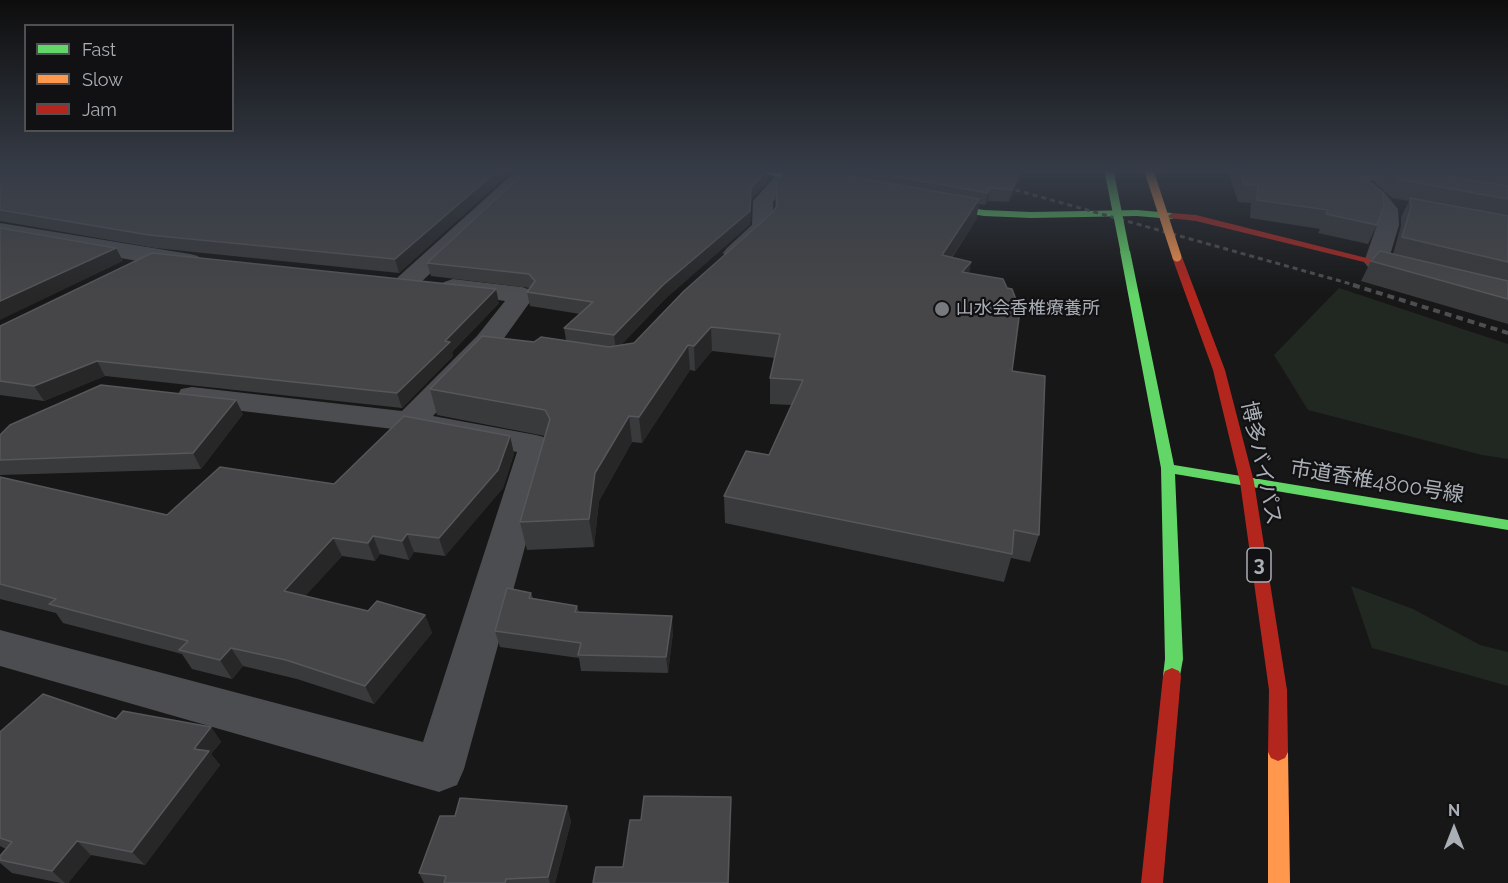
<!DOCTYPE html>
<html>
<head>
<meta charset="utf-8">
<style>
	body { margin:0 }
	#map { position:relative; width:1508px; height:883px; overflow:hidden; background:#171717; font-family:Raleway,sans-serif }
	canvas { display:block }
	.legend { position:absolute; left:24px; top:24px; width:210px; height:108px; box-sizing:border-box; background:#111113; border:2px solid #4e5054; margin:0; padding:8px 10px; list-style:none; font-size:18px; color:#aaafb6 }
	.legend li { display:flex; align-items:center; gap:12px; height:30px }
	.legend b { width:30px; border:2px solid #4e5054 }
	.north { position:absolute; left:1424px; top:799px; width:60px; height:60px; -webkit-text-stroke:4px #111113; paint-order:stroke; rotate:0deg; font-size:16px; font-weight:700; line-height:24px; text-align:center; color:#aaafb6 }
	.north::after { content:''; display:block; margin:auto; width:21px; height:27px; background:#aaafb6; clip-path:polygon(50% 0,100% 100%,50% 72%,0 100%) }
</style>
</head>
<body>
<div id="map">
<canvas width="1508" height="883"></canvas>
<ul class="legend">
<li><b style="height:8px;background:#63d668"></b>Fast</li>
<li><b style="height:8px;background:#ff974d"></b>Slow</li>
<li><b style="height:8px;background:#b3261e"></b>Jam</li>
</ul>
<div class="north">N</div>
</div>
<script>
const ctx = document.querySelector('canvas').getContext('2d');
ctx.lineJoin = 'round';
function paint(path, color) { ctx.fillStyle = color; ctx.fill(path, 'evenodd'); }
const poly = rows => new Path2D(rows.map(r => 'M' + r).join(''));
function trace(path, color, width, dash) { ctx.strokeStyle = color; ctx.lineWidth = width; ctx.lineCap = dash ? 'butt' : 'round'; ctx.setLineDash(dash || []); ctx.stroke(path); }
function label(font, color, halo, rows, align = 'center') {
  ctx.font = font + ' Raleway,"Noto Sans JP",sans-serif'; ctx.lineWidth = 4.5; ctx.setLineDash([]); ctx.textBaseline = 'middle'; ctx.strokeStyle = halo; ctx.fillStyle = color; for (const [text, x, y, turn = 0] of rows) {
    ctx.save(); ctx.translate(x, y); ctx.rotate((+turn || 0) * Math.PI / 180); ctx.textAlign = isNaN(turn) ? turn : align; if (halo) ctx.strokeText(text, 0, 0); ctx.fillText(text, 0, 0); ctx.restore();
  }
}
paint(poly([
	[1339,288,1508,344,1508,459,1482,455,1308,410,1274,355],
	[1351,586,1413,609,1480,645,1508,652,1508,686,1372,648]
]), '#212721');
paint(poly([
	[516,171,537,171,416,287,407,289,398,287,395,282,398,277,516,171],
	[1298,171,1343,173,1342,171,1388,171,1508,191,1508,203,1356,178,1369,182,1384,192,1398,209,1399,225,1388,262,1384,267,1376,269,1368,267,1364,262,1377,225,1376,209,1370,200,1355,190,1300,175,1298,171],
	[779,172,793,172,796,176,773,202,774,227,743,258,735,260,727,258,723,253,727,248,752,225,753,201,779,172],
	[0,223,190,254,198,256,202,261,198,266,190,268,155,264,0,237,0,223],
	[453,279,522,287,531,290,535,295,497,348,433,416,536,435,548,438,553,445,464,769,457,785,439,792,0,666,0,630,423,742,517,452,410,431,192,405,181,403,177,396,181,389,192,387,402,411,477,336,505,301,444,292,440,287,444,282,453,279]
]), '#4c4d50');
paint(poly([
	[749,171,768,171,830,184,826,186,749,171],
	[932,202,984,210,1031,212,1137,210,1172,213,1176,216,1172,219,1137,216,1031,218,984,216,929,207,929,203,932,202],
	[1125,248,1130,251,1174,465,1508,520,1508,530,1175,474,1183,659,1179,681,1172,684,1165,681,1163,676,1165,659,1161,468,1120,251,1125,248]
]), '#63d668');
paint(poly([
	[1278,743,1285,746,1288,752,1290,883,1268,883,1268,752,1271,746,1278,743]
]), '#ff974d');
paint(poly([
	[1172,213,1196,215,1418,271,1413,274,1196,221,1169,218,1168,216,1172,213],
	[1177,254,1182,257,1225,370,1254,482,1287,690,1288,752,1285,758,1278,761,1271,758,1268,752,1269,690,1240,482,1213,370,1172,257,1177,254],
	[1172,668,1179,671,1181,676,1163,883,1141,883,1163,676,1165,671,1172,668]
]), '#b3261e');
trace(poly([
	[998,185,1358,286]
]), '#4d4e50', 3, [5, 4]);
trace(poly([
	[1353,285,1508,333]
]), '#4d4e50', 4, [7, 5]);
trace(poly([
	[1109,171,1125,251]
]), '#63d668', 9);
trace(poly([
	[1149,171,1177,257]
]), '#ff974d', 9);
paint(poly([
	[0,171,512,171,399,273,155,248,0,221],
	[786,171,1023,171,1009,202,988,201,985,205,979,204,976,220,952,258,971,262,969,273,1012,371,1039,535,1030,562,1011,558,1004,582,725,523,724,496,769,455,792,405,770,404,770,378,775,358,712,351,695,371,690,370,642,443,632,442,599,501,594,547,527,550,520,522,545,436,437,415,430,389,534,342,566,340,564,328,580,314,530,306,527,292,530,288,431,276,427,263,767,182,751,200,750,224,665,299,621,345,634,343,773,212,775,208,776,183],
	[1228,171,1350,171,1377,225,1368,244,1318,233,1320,229,1250,218,1251,203,1238,202],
	[1381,171,1508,171,1508,324,1361,281,1371,261,1393,254,1401,226,1401,217,1409,201,1392,198,1375,183],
	[499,303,452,352,453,356,402,408,105,376,44,401,0,395,0,326],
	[243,414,201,469,0,475,0,435],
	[510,436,514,454,503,488,445,556,414,552,409,560,380,554,375,561,342,556,305,596,368,611,425,615,432,633,374,704,297,679,243,666,232,679,192,669,182,654,63,623,56,613,0,599,0,477,167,515,334,484],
	[531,593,533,598,577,606,579,612,673,632,668,673,581,671,579,658,500,647,495,631],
	[116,719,211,727,221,742,211,754,220,765,145,865,91,855,68,883,61,883,12,873,0,863,0,856,6,849,0,846,0,732],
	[567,806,571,822,555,883,424,883,419,873,455,816]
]), '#393a3b');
paint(poly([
	[497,171,512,171,399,273,395,259],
	[766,171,767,171,767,182,751,200,750,224,665,299,616,350,614,335,663,285],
	[1020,171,1023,171,1009,202,1012,190],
	[990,188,988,201,985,205,988,193],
	[979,199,976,220,938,278,942,255],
	[116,248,123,261,0,320,0,301],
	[971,262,967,285,962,272],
	[496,289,499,303,452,352,453,356,402,408,397,393,445,341],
	[711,327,712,351,695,371,694,346],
	[688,345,690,370,642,443,639,417],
	[97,361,105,376,44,401,34,386],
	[236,400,243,414,201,469,193,453],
	[629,416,632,442,599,501,594,547,589,519,595,473],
	[510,436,514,454,503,488,445,556,439,538],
	[407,534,414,552,409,560,402,541],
	[373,536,380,554,375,561,368,543],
	[333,538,342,556,293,609,284,591],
	[425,615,432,633,374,704,365,686],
	[672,616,673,632,668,673,666,657],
	[231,648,243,666,232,679,220,660],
	[211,727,221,742,211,754,220,765,145,865,132,852,194,749],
	[731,797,731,813,729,883,728,883],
	[567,806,571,822,555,883,550,883,548,877],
	[77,841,91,855,68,883,65,883,52,871]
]), '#272727');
const building = poly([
	[0,171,497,171,395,259,149,235,0,210,0,171],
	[526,171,766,171,751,188,750,211,663,285,614,335,564,328,593,302,527,292,535,281,529,274,427,263,526,171],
	[786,171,819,171,979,199,942,255,971,262,962,272,1003,279,1007,288,1012,289,1020,310,1012,371,1045,376,1039,535,1014,530,1012,554,724,496,746,451,769,455,803,380,770,378,780,334,711,327,694,346,688,345,639,417,629,416,595,473,589,519,520,522,550,419,545,410,430,389,482,336,534,342,541,337,609,347,634,343,684,291,773,212,777,206,776,183,786,171],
	[866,171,1020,171,1012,190,990,188,988,193,866,171],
	[1240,171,1350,171,1362,175,1383,193,1384,206,1377,225,1326,214,1328,210,1257,200,1258,185,1244,184,1240,171],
	[1390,171,1416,171,1508,186,1508,199,1401,180,1390,171],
	[1410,198,1508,216,1508,262,1402,237,1411,207,1410,198],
	[0,228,116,248,0,301,0,228],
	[1380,251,1508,281,1508,299,1371,261,1380,251],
	[152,253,496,289,445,341,450,342,397,393,97,361,34,386,0,381,0,326,152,253],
	[101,385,236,400,193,453,0,460,0,435,10,425,101,385],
	[404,416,510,436,498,470,439,538,407,534,402,541,373,536,368,543,333,538,284,591,368,611,377,601,425,615,365,686,286,660,231,648,220,660,179,650,188,641,49,604,56,599,0,584,0,477,167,515,220,467,334,484,404,416],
	[507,588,531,593,529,598,577,606,575,612,672,616,666,657,578,655,581,643,495,631,507,588],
	[43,694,116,719,123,711,211,727,194,749,209,751,132,852,77,841,52,871,0,860,0,856,12,842,0,838,0,732,43,694],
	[644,796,731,797,728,883,593,883,596,867,623,867,630,820,641,820,644,796],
	[460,798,567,806,548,877,506,879,505,883,444,883,446,876,419,873,440,816,455,816,460,798]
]);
paint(building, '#464648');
trace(building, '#55575a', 1.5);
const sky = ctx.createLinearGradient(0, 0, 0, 295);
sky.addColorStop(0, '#0d0d0d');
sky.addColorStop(0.58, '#363c47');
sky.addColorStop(1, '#363c4700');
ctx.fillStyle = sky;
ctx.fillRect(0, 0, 1508, 295);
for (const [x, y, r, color] of [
	[942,309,8,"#777a7e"]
]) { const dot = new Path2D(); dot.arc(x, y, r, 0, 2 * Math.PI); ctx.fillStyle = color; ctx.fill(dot); trace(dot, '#111113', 2); }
label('18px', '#aaafb6', '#111113', [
	["山水会香椎療養所",956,309]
], 'left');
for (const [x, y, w] of [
	[1259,565,24]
]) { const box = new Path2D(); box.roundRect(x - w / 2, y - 17, w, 34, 4.5); ctx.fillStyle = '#111113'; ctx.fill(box); trace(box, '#aaafb6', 1.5); }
label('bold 20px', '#aaafb6', null, [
	["3",1259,565]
]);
label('21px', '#aaafb6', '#111113', [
	["博多バイパス",1261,463,78],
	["市道香椎4800号線",1377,482,9]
]);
</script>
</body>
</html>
